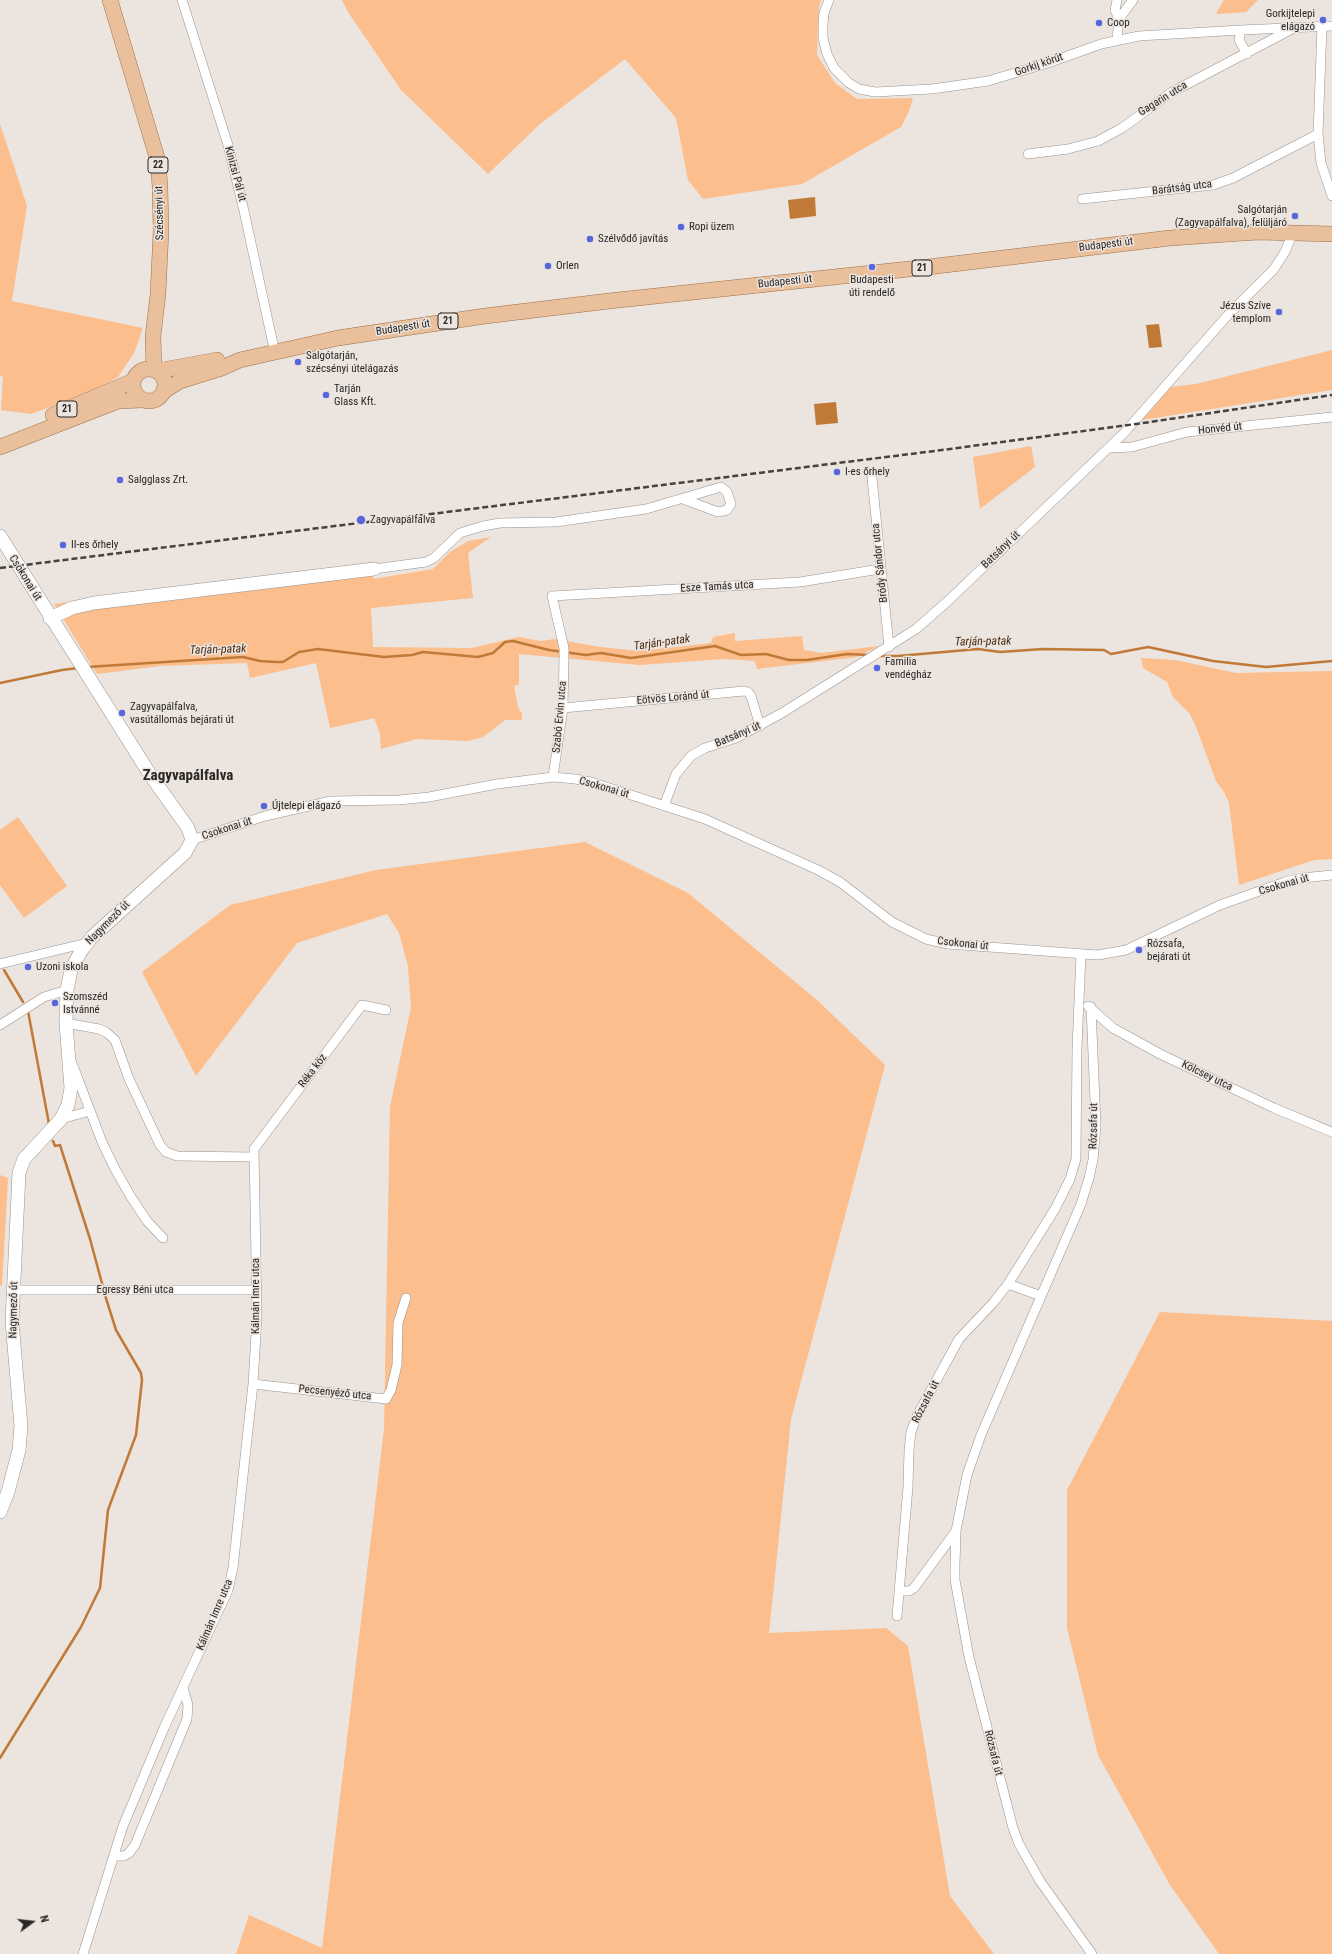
<!DOCTYPE html>
<html>
<head>
<meta charset="utf-8">
<style>
	body { margin:0 }
	#map { position:relative; width:1332px; height:1954px; overflow:hidden; background:#ebe4df; font-family:"Roboto Condensed",sans-serif }
	canvas { display:block }
	.north { position:absolute; left:12px; top:1902px; width:40px; height:40px; -webkit-text-stroke:3px #ebe4df; paint-order:stroke; rotate:75deg; font-size:11px; font-weight:700; line-height:16px; text-align:center; color:#292624 }
	.north::after { content:''; display:block; margin:auto; width:14px; height:18px; background:#292624; clip-path:polygon(50% 0,100% 100%,50% 72%,0 100%) }
</style>
</head>
<body>
<div id="map">
<canvas width="1332" height="1954"></canvas>
<div class="north">N</div>
</div>
<script>
const ctx = document.querySelector('canvas').getContext('2d');
ctx.lineJoin = 'round';
function paint(path, color) { ctx.fillStyle = color; ctx.fill(path, 'evenodd'); }
const poly = rows => new Path2D(rows.map(r => 'M' + r).join(''));
function trace(path, color, width, dash) { ctx.strokeStyle = color; ctx.lineWidth = width; ctx.lineCap = dash ? 'butt' : 'round'; ctx.setLineDash(dash || []); ctx.stroke(path); }
function label(font, color, halo, rows, align = 'center') {
  ctx.font = font + ' "Roboto Condensed",sans-serif'; ctx.lineWidth = 3; ctx.setLineDash([]); ctx.textBaseline = 'middle'; ctx.strokeStyle = halo; ctx.fillStyle = color; for (const [text, x, y, turn = 0] of rows) {
    ctx.save(); ctx.translate(x, y); ctx.rotate((+turn || 0) * Math.PI / 180); ctx.textAlign = isNaN(turn) ? turn : align; if (halo) ctx.strokeText(text, 0, 0); ctx.fillText(text, 0, 0); ctx.restore();
  }
}
paint(poly([
	[342,0,821,0,819,6,817,55,835,83,857,99,913,98,909,111,901,127,802,184,703,199,688,180,676,118,625,59,540,124,488,174,401,90,348,12],
	[1224,0,1258,0,1246,12,1216,14],
	[0,124,27,206,12,301,143,328,134,353,118,377,91,392,31,414,1,410,3,377,0,376],
	[1332,350,1332,390,1142,420,1170,387,1196,384],
	[1031,446,1035,467,980,509,973,457],
	[491,537,468,553,473,598,371,608,373,647,472,648,519,637,540,641,555,639,600,647,639,651,711,643,713,637,735,633,735,641,802,636,804,650,821,653,879,646,857,657,757,669,755,661,724,659,640,665,519,654,519,684,514,686,518,707,522,714,522,720,505,720,483,737,468,741,417,739,381,749,380,733,374,718,330,728,316,663,250,678,247,663,160,666,97,674,54,604,373,562,373,579,433,569,450,552,468,541],
	[1141,658,1175,660,1236,673,1332,671,1332,859,1314,860,1239,885,1229,803,1224,792,1216,781,1195,724,1189,713,1173,697,1167,682,1143,668],
	[18,817,67,886,24,918,0,885,0,830],
	[585,842,688,893,817,1000,885,1065,791,1419,769,1633,886,1628,908,1646,950,1896,994,1954,236,1954,249,1915,322,1948,384,1429,390,1107,411,1007,408,966,399,933,387,914,297,943,196,1076,142,972,230,905,376,870],
	[0,1175,8,1178,2,1286,0,1286],
	[1160,1312,1332,1321,1332,1954,1219,1954,1170,1885,1098,1755,1067,1628,1067,1490]
]), '#fbbe8c');
paint(poly([
	[815,197,816,216,790,219,788,200],
	[1159,324,1162,347,1149,348,1146,325],
	[836,402,838,423,816,425,814,404]
]), '#c17938');
trace(poly([
	[878,656,898,656,978,649,1000,652,1043,649,1104,650,1111,654,1148,647,1213,661,1266,667,1332,661],
	[87,667,243,657,260,661,276,662,283,662,299,652,318,649,384,657,412,655,423,652,478,657,493,653,505,642,513,641,549,650,586,655,601,653,631,658,715,646,741,655,766,654,789,660,807,660,847,654,869,655],
	[0,683,62,670,78,668],
	[4,970,23,1002],
	[28,1011,49,1124],
	[53,1141,55,1146,60,1145,90,1239,103,1287],
	[0,1758,81,1627,100,1588,108,1510,136,1435,142,1380,141,1373,116,1330,104,1292]
]), '#c17938', 2.5);
const street = poly([
	[182,0,228,145,244,211,275,353],
	[829,0,824,13,823,24,823,38,827,54,834,68,849,83,859,89,875,92,932,89,988,81,1048,63,1101,44,1139,36,1241,30,1332,26],
	[1117,0,1115,10,1119,19],
	[1322,27,1318,134,1321,163,1332,196],
	[1241,30,1239,40,1247,54],
	[1117,40,1119,19,1133,0],
	[1028,154,1068,149,1098,141,1122,128,1172,92,1292,29],
	[1082,199,1213,185,1233,178,1318,134],
	[1109,448,1132,447,1187,432,1332,417],
	[872,478,889,647],
	[374,569,426,562,434,558,460,533,483,526,500,523,556,522,646,509,721,487,727,492,731,504,727,510,718,512,683,499],
	[563,708,744,691,748,692,751,696,760,726],
	[553,777,563,708,564,656,564,648,552,596,800,582,880,569],
	[664,806,676,774,691,756,705,748,736,738,782,713,916,629,949,600,1124,433,1227,316,1274,269,1285,252,1293,232],
	[192,840,265,816,331,801,399,800,429,797,497,784,553,777,575,779,591,782,705,819,818,870,840,882,892,922,926,939,948,944,1098,955,1126,950,1220,905,1285,882,1302,878,1332,875],
	[0,964,87,943],
	[1088,1006,1113,1028,1160,1054,1274,1108,1332,1132],
	[1091,1007,1096,1125,1093,1160,1089,1178,1081,1204,981,1435,967,1475,956,1531,955,1565,955,1580,969,1657,1013,1828,1019,1844,1040,1881,1092,1954],
	[66,1023,99,1029,106,1032,115,1040,129,1079,160,1145,166,1152,177,1156,254,1157],
	[0,1025,44,997,67,990],
	[72,1063,102,1142,115,1169,131,1197,147,1221,163,1238],
	[61,1119,90,1111],
	[1008,1284,1041,1296],
	[14,1290,256,1290],
	[253,1384,386,1399,391,1390,397,1365,398,1323,406,1298],
	[899,1591,909,1591,914,1588,956,1531],
	[897,1616,908,1487,909,1450,911,1432,917,1416,959,1339,993,1303,1008,1284,1055,1209,1070,1179,1076,1159,1077,1048,1081,954],
	[114,1856,124,1856,129,1853,135,1845,187,1719,188,1705,183,1688],
	[83,1954,123,1826,164,1728,228,1590,233,1568,253,1384,257,1317,254,1149,362,1005,386,1010]
]);
const secondary = poly([
	[0,536,151,776,188,828,192,840,185,853,92,937,81,951,71,970,67,990,66,1023,71,1088,68,1105,61,1119,24,1159,19,1173,12,1322,21,1426,19,1450,8,1492,0,1512],
	[50,618,72,608,94,603,374,569]
]);
const primary = poly([
	[110,0,158,161,160,187,161,231,158,294,153,336,154,370],
	'133 385a16 16 0 1 1 32 0a16 16 0 1 1-32 0Z',
	[157,371,217,360],
	[164,391,180,381,222,368,240,360,338,338,485,316,609,301,928,267,1170,238,1258,232,1332,234],
	[53,415,133,381],
	[0,447,118,401,142,400]
]);
trace(street, '#99938e', 10);
trace(secondary, '#99938e', 14);
trace(primary, '#9d6f47', 16);
trace(street, '#fff', 9);
trace(secondary, '#fff', 13);
trace(primary, '#eac09c', 15);
trace(poly([
	[0,568,950,449,1143,423,1332,395]
]), '#45423f', 2.5, [6, 3]);
for (const [x, y, r, color] of [
	[1323,20,4,"#5766dd"],
	[1099,23,4,"#5766dd"],
	[1295,216,4,"#5766dd"],
	[681,227,4,"#5766dd"],
	[590,239,4,"#5766dd"],
	[548,266,4,"#5766dd"],
	[872,267,4,"#5766dd"],
	[1279,312,4,"#5766dd"],
	[298,362,4,"#5766dd"],
	[326,395,4,"#5766dd"],
	[837,472,4,"#5766dd"],
	[120,480,4,"#5766dd"],
	[361,520,5,"#5766dd"],
	[63,545,4,"#5766dd"],
	[877,668,4,"#5766dd"],
	[122,713,4,"#5766dd"],
	[264,806,4,"#5766dd"],
	[1139,950,4,"#5766dd"],
	[28,967,4,"#5766dd"],
	[55,1003,4,"#5766dd"]
]) { const dot = new Path2D(); dot.arc(x, y, r, 0, 2 * Math.PI); ctx.fillStyle = color; ctx.fill(dot); trace(dot, '#ebe4df', 1.5); }
for (const [x, y, w] of [
	[158,165,20],
	[922,268,20],
	[448,321,20],
	[67,409,20]
]) { const box = new Path2D(); box.roundRect(x - w / 2, y - 8, w, 16, 3); ctx.fillStyle = '#ebe4df'; ctx.fill(box); trace(box, '#292624', 1); }
label('bold 10px', '#292624', null, [
	["22",158,165],
	["21",922,268],
	["21",448,321],
	["21",67,409]
]);
label('11px', '#292624', '#ebe4df', [
	["Gorkijtelepi",1315,14,"right"],
	["elágazó",1315,27,"right"],
	["Coop",1107,23],
	["Salgótarján",1287,210,"right"],
	["(Zagyvapálfalva), felüljáró",1287,223,"right"],
	["Ropi üzem",689,227],
	["Szélvődő javítás",598,239],
	["Orlen",556,266],
	["Budapesti",872,280,"center"],
	["úti rendelő",872,293,"center"],
	["Jézus Szíve",1271,306,"right"],
	["templom",1271,319,"right"],
	["Salgótarján,",306,356],
	["szécsényi útelágazás",306,369],
	["Tarján",334,389],
	["Glass Kft.",334,402],
	["I-es őrhely",845,472],
	["Salgglass Zrt.",128,480],
	["Zagyvapálfalva",370,520],
	["II-es őrhely",71,545],
	["Familia",885,662],
	["vendégház",885,675],
	["Zagyvapálfalva,",130,707],
	["vasútállomás bejárati út",130,720],
	["Újtelepi elágazó",272,806],
	["Rózsafa,",1147,944],
	["bejárati út",1147,957],
	["Uzoni iskola",36,967],
	["Szomszéd",63,997],
	["Istvánné",63,1010]
], 'left');
label('11px', '#292624', '#ebe4df', [
	["Gorkij körút",1039,65,-19],
	["Gagarin utca",1163,99,-32],
	["Kinizsi Pál út",235,174,75],
	["Barátság utca",1182,188,-7],
	["Szécsényi út",160,213,-91],
	["Budapesti út",1106,245,-7],
	["Budapesti út",785,282,-6],
	["Budapesti út",403,328,-9],
	["Honvéd út",1220,429,-6],
	["Batsányi út",1001,550,-44],
	["Bródy Sándor utca",880,563,-96],
	["Csokonai út",25,578,58],
	["Esze Tamás utca",717,587,-3],
	["Eötvös Loránd út",673,698,-5],
	["Szabó Ervin utca",560,717,-85],
	["Batsányi út",738,735,-23],
	["Csokonai út",604,788,16],
	["Csokonai út",227,829,-18],
	["Csokonai út",1284,885,-16],
	["Nagymező út",108,923,-45],
	["Csokonai út",963,944,6],
	["Réka köz",313,1071,-53],
	["Kölcsey utca",1207,1076,26],
	["Rózsafa út",1094,1126,-89],
	["Egressy Béni utca",135,1290],
	["Kálmán Imre utca",256,1296,-90],
	["Nagymező út",14,1310,-89],
	["Pecsenyéző utca",335,1393,6],
	["Rózsafa út",926,1402,-63],
	["Kálmán Imre utca",215,1615,-67],
	["Rózsafa út",993,1753,76]
]);
label('italic 12px', '#4b2d12', '#ebe4df', [
	["Tarján-patak",983,642,-1],
	["Tarján-patak",662,643,-8],
	["Tarján-patak",218,650,-2]
]);
label('bold 15px', '#292624', '#ebe4df', [
	["Zagyvapálfalva",188,776]
]);
</script>
</body>
</html>
